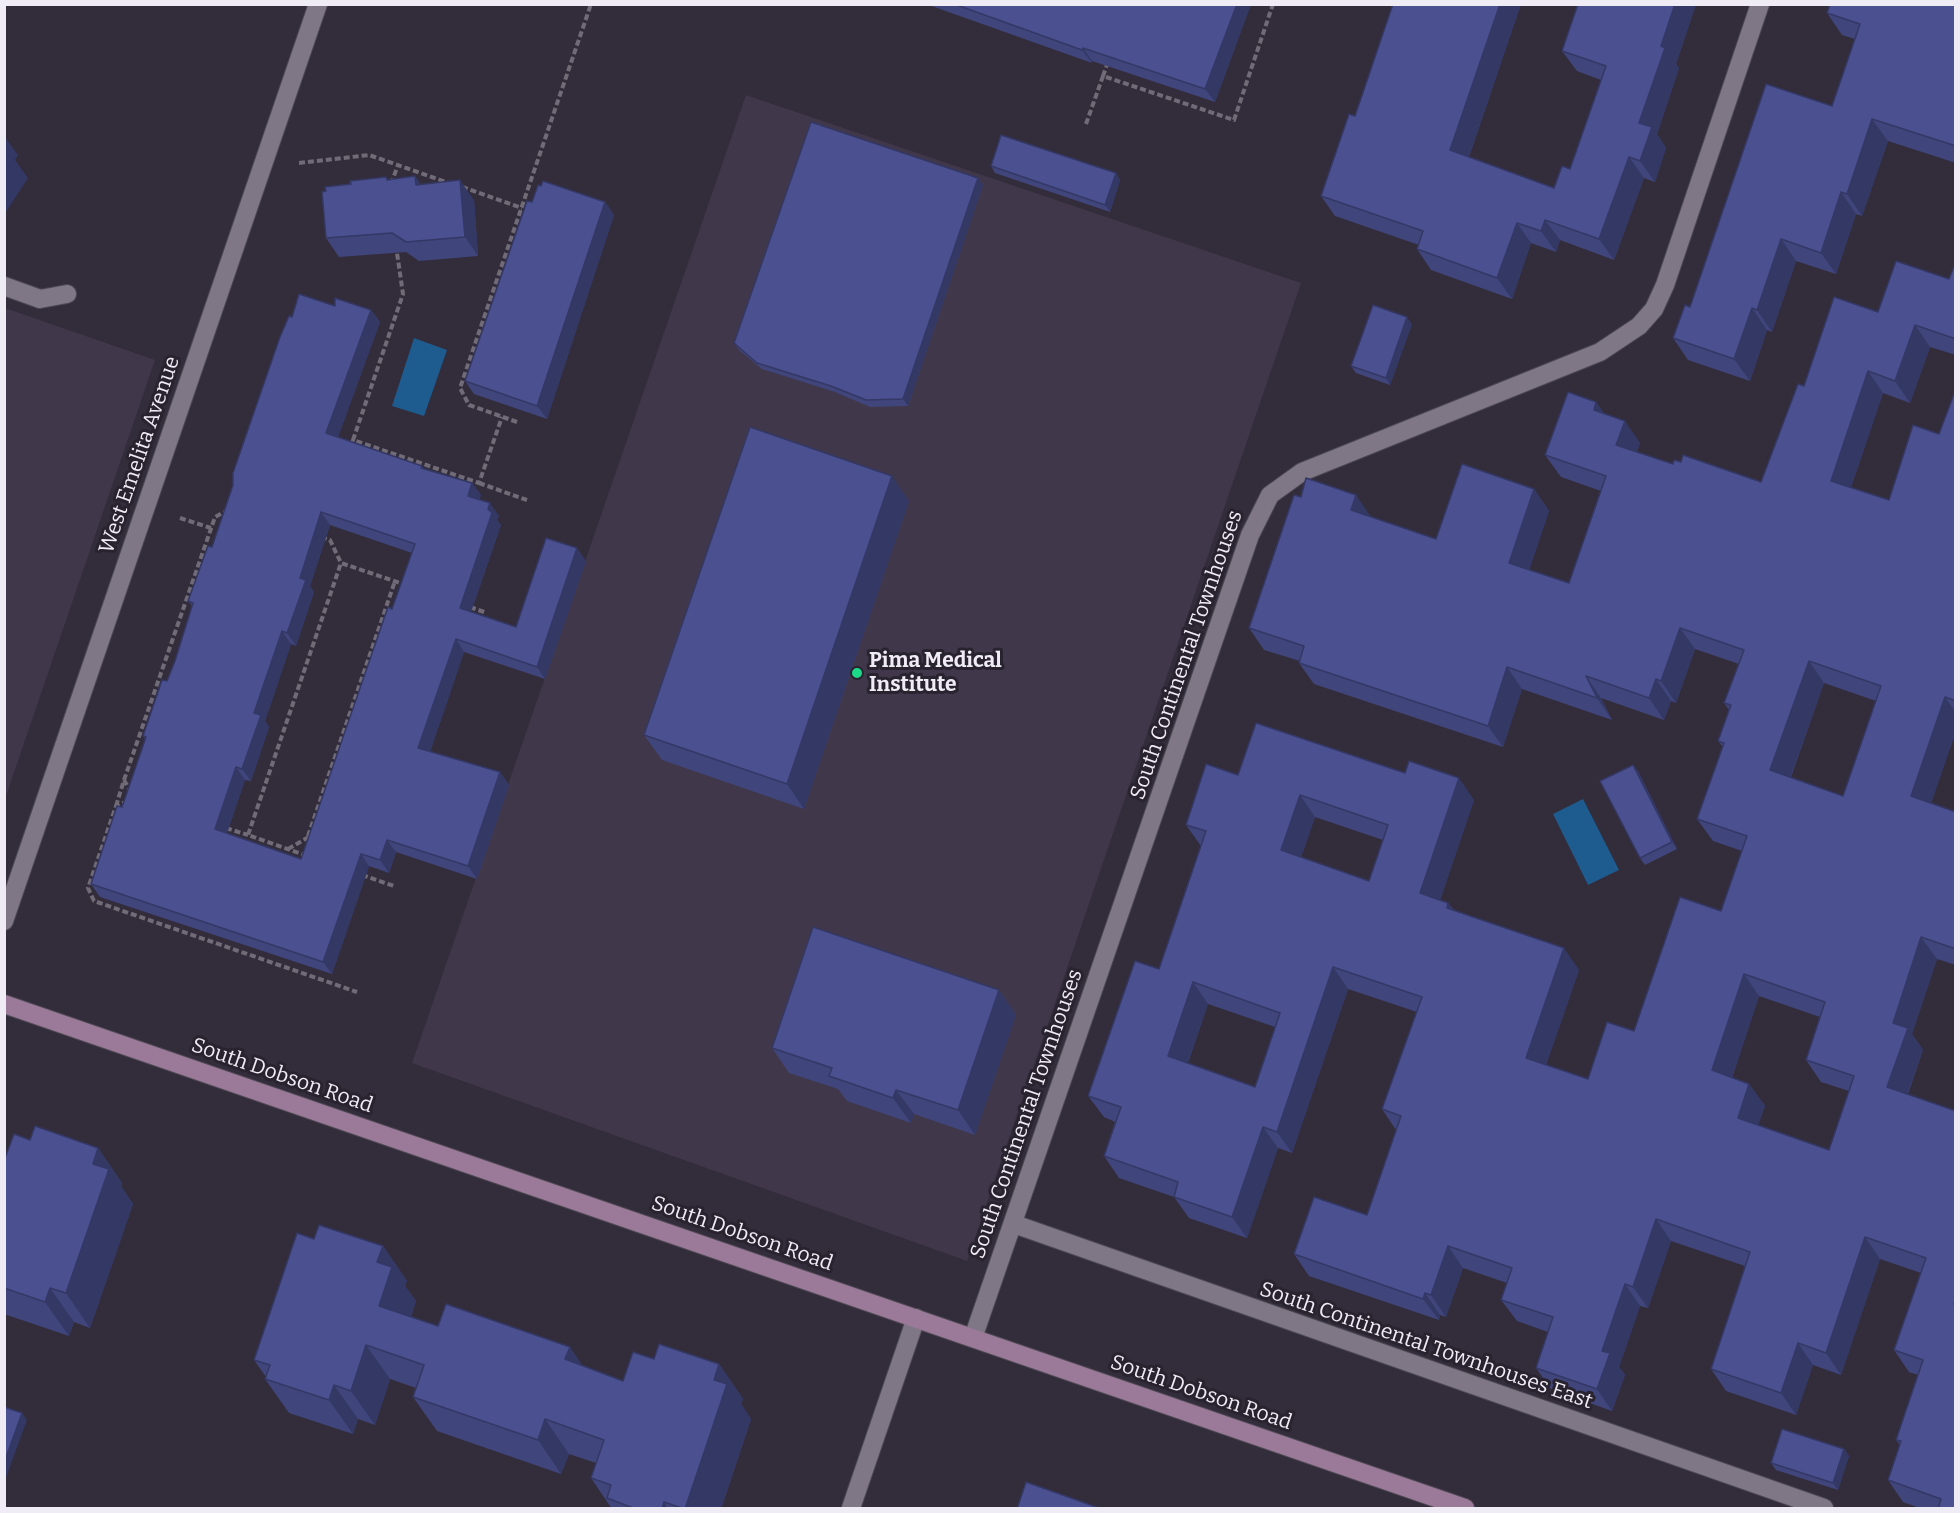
<!DOCTYPE html>
<html>
<head>
<meta charset="utf-8">
<style>
	body { margin:0 }
	#map { position:relative; width:1960px; height:1513px; overflow:hidden; background:#332c3a; font-family:Bitter,serif }
	canvas { display:block }
	.frame { position:absolute; inset:0; border:6px solid #f0ecf5; pointer-events:none }
</style>
</head>
<body>
<div id="map">
<canvas width="1960" height="1513"></canvas>
<div class="frame"></div>
</div>
<script>
const ctx = document.querySelector('canvas').getContext('2d');
ctx.lineJoin = 'round';
function paint(path, color) { ctx.fillStyle = color; ctx.fill(path, 'evenodd'); }
const poly = rows => new Path2D(rows.map(r => 'M' + r).join(''));
function trace(path, color, width, dash) { ctx.strokeStyle = color; ctx.lineWidth = width; ctx.lineCap = dash ? 'butt' : 'round'; ctx.setLineDash(dash || []); ctx.stroke(path); }
function label(font, color, halo, rows, align = 'center') {
  ctx.font = font + ' Bitter,serif'; ctx.lineWidth = 6; ctx.setLineDash([]); ctx.textBaseline = 'middle'; ctx.strokeStyle = halo; ctx.fillStyle = color; for (const [text, x, y, turn = 0] of rows) {
    ctx.save(); ctx.translate(x, y); ctx.rotate((+turn || 0) * Math.PI / 180); ctx.textAlign = isNaN(turn) ? turn : align; if (halo) ctx.strokeText(text, 0, 0); ctx.fillText(text, 0, 0); ctx.restore();
  }
}
paint(poly([
	[746,95,1301,283,967,1261,412,1063],
	[5,308,155,360,5,799,4,308]
]), '#40374a');
paint(poly([
	[414,338,447,350,424,416,392,406],
	[1583,799,1619,870,1588,885,1553,814]
]), '#1e5b8e');
const service = poly([
	[4,286,40,299,67,294]
]);
const minor = poly([
	[4,921,318,4],
	[1014,1224,1824,1508],
	[973,1338,1250,535,1270,495,1302,472,1600,352,1639,326,1654,309,1665,285,1760,4],
	[851,1508,916,1318]
]);
const secondary = poly([
	[4,1004,1465,1508]
]);
trace(service, '#4e4954', 20);
trace(minor, '#4e4954', 20);
trace(secondary, '#4e4954', 20);
trace(poly([
	[1108,62,1103,76,1234,120,1273,4],
	[1086,124,1103,76],
	[299,163,369,155,449,183],
	[391,184,398,165],
	[462,187,522,208],
	[517,422,469,405,460,388,591,4],
	[353,440,403,294,397,253],
	[351,445,353,440,479,483,502,417],
	[479,483,527,500],
	[180,518,211,528],
	[321,537,330,540,341,563,403,584],
	[470,607,487,613],
	[124,780,215,517,228,510],
	[128,801,116,806,88,888,94,901,357,992],
	[116,806,124,780,131,792],
	[226,828,248,835],
	[308,836,395,581],
	[288,849,309,837],
	[307,856,248,835,341,563],
	[362,875,394,886]
]), '#716b77', 4, [6, 3]);
trace(service, '#7f7786', 18);
trace(minor, '#7f7786', 18);
trace(secondary, '#9b7998', 18);
paint(poly([
	[926,4,1251,4,1215,102,1092,61,1092,63],
	[1393,4,1521,4,1469,157,1554,188,1570,169,1601,80,1577,71,1562,51,1578,4,1696,4,1676,64,1679,68,1657,134,1666,148,1655,182,1644,178,1614,260,1560,240,1556,252,1531,243,1512,299,1431,270,1417,249,1419,245,1335,216,1321,196,1355,116],
	[1956,4,1956,163,1888,141,1862,216,1856,214,1836,274,1796,261,1772,332,1767,330,1750,381,1688,360,1673,338,1690,307,1832,106,1855,39,1842,35,1827,13],
	[991,166,1116,173,1120,180,1110,212,995,173],
	[386,177,388,180,421,184,474,200,478,256,419,261,406,252,339,257,326,238,326,191,351,184],
	[983,185,908,406,870,407,835,392,762,369,739,350,734,343],
	[532,202,605,202,614,215,547,419,474,394,465,381],
	[1956,262,1956,355,1930,347,1910,403,1883,393,1851,487,1889,500,1939,434,1956,389,1956,731,1931,803,1956,812,1956,965,1937,959,1912,1034,1923,1050,1908,1094,1956,1509,1922,1509,1903,1502,1888,1480,1900,1445,1896,1440,1918,1375,1909,1372,1894,1350,1921,1273,1880,1259,1841,1375,1813,1365,1796,1415,1726,1391,1711,1369,1745,1266,1671,1241,1648,1308,1640,1306,1619,1367,1625,1375,1612,1411,1551,1389,1536,1368,1548,1332,1517,1321,1501,1300,1507,1283,1463,1268,1446,1317,1440,1315,1439,1320,1309,1276,1294,1254,1367,1215,1396,1130,1382,1109,1417,1012,1348,989,1292,1153,1278,1148,1247,1238,1189,1218,1174,1197,1119,1178,1104,1156,1115,1122,1104,1117,1088,1096,1159,969,1201,846,1186,825,1238,775,1474,800,1440,900,1448,903,1454,910,1579,970,1546,1065,1588,1079,1634,1031,1721,911,1742,851,1713,841,1697,819,1723,747,1718,741,1729,710,1724,703,1739,664,1695,649,1676,703,1671,701,1664,720,1601,698,1612,720,1522,689,1503,747,1314,684,1299,663,1300,661,1264,650,1249,628,1301,497,1371,517,1436,539,1534,489,1549,511,1529,570,1569,583,1601,491,1561,477,1545,455,1596,402,1604,414,1640,443,1637,452,1673,464,1681,462,1761,482,1804,386,1878,312,1949,279],
	[1824,683,1876,701,1843,796,1791,777],
	[1315,817,1383,840,1369,881,1301,857],
	[1759,996,1820,1017,1806,1060,1821,1082,1849,1091,1829,1150,1758,1125,1765,1106,1749,1084,1732,1078],
	[1208,1004,1275,1027,1255,1087,1188,1063],
	[335,306,371,310,380,322,338,437,422,466,424,469,472,483,481,495,479,500,499,516,497,520,501,525,471,612,516,627,586,561,545,679,464,652,430,752,500,772,509,785,477,879,396,852,389,873,369,866,332,974,100,897,91,884,122,807,146,740,143,736,167,681,175,661,192,606,188,601,212,547,292,317],
	[330,525,412,553,392,609,301,859,227,833,245,780,251,781,269,727,265,721,291,644,296,646,314,592,310,586],
	[1412,324,1390,385,1356,373,1351,366],
	[909,501,804,809,662,760,644,735],
	[1633,765,1638,771,1677,849,1645,865,1640,858],
	[999,990,1016,1015,975,1135,914,1114,911,1123,847,1101,838,1089,789,1073,772,1048],
	[30,1140,98,1148,122,1183,121,1186,133,1204,90,1328,74,1322,69,1336,4,1314,4,1161],
	[314,1239,383,1246,407,1281,405,1286,416,1301,411,1317,438,1326,582,1365,623,1381,654,1359,719,1364,743,1399,741,1404,751,1419,721,1509,612,1509,591,1478,596,1463,569,1454,561,1474,437,1431,413,1397,416,1388,390,1379,375,1425,358,1419,353,1434,289,1413,265,1379,266,1377,254,1360],
	[1844,1449,1849,1456,1838,1490,1776,1470,1771,1463]
]), '#40457c');
paint(poly([
	[1237,4,1251,4,1215,102,1205,89],
	[1500,4,1521,4,1464,171,1450,150],
	[1675,4,1696,4,1676,64,1679,68,1657,134,1666,148,1655,182,1640,161,1639,123,1661,46],
	[1083,48,1092,61,1092,63,1082,50],
	[1872,119,1888,141,1862,216,1847,194],
	[4,136,18,155,15,160,28,178,4,215],
	[1629,157,1644,178,1614,260,1599,239],
	[1116,173,1120,180,1110,212,1105,205],
	[415,176,429,195,416,185],
	[978,178,983,185,908,406,903,399],
	[460,180,474,200,478,256,465,237],
	[1841,192,1856,214,1836,274,1821,253],
	[605,202,614,215,547,419,537,406],
	[1545,220,1560,240,1556,252,1541,231],
	[1517,223,1531,243,1512,299,1497,278],
	[1781,239,1796,261,1772,332,1757,310],
	[1752,308,1767,330,1750,381,1734,359],
	[371,310,380,322,335,445,326,433],
	[1407,317,1412,324,1390,385,1386,378],
	[1915,325,1930,347,1910,403,1895,381],
	[1868,371,1883,393,1846,502,1831,481],
	[1596,402,1612,424,1594,410],
	[1625,421,1640,443,1632,466,1616,445],
	[892,476,909,501,804,809,787,784],
	[472,483,481,495,477,509,468,496],
	[1534,489,1549,511,1524,585,1509,563],
	[1356,495,1371,517,1351,510],
	[490,503,499,516,497,520,501,525,468,620,460,608],
	[321,512,330,525,310,586,314,592,296,646,287,633,300,578],
	[577,548,586,561,545,679,537,667],
	[1680,628,1695,649,1676,703,1661,681],
	[282,631,291,644,265,721,269,727,251,781,242,769,254,713],
	[456,639,464,652,427,761,418,748],
	[1809,661,1824,683,1785,792,1770,770],
	[1507,667,1522,689,1503,747,1488,726],
	[1586,676,1601,698,1612,720,1597,698],
	[1656,679,1671,701,1664,720,1649,698],
	[1945,697,1956,713,1956,731,1926,818,1911,796],
	[1633,765,1638,771,1677,849,1672,842],
	[236,767,245,780,224,842,215,829],
	[500,772,509,785,477,879,468,866],
	[1459,778,1474,800,1435,915,1420,893],
	[1300,795,1315,817,1296,872,1281,850],
	[387,840,396,852,389,873,380,860],
	[361,854,369,866,332,974,323,962],
	[1448,903,1464,925,1447,908],
	[1921,937,1937,959,1912,1034,1923,1050,1902,1109,1887,1087,1893,1023],
	[1564,948,1579,970,1541,1079,1526,1058],
	[1333,967,1348,989,1292,1153,1277,1132],
	[1744,974,1759,996,1727,1092,1712,1070],
	[1193,982,1208,1004,1183,1077,1168,1056],
	[999,990,1016,1015,975,1135,958,1110],
	[1749,1084,1765,1106,1753,1140,1738,1118],
	[896,1090,914,1114,911,1123,893,1098],
	[1263,1127,1278,1148,1247,1238,1232,1217],
	[98,1148,122,1183,121,1186,133,1204,90,1328,66,1293,93,1164],
	[1656,1219,1671,1241,1648,1308,1633,1287],
	[1865,1237,1880,1259,1841,1375,1826,1353],
	[383,1246,407,1281,405,1286,416,1301,403,1340,379,1306,377,1262],
	[1448,1246,1463,1268,1446,1317,1431,1295],
	[1625,1284,1640,1306,1619,1367,1625,1375,1612,1411,1597,1389,1602,1351],
	[50,1288,74,1322,69,1336,45,1302],
	[1425,1293,1440,1315,1439,1320,1423,1299],
	[1798,1343,1813,1365,1796,1415,1781,1393],
	[366,1345,390,1379,375,1425,351,1391],
	[570,1347,593,1381,565,1359],
	[719,1364,743,1399,741,1404,751,1419,721,1509,685,1509,714,1380],
	[334,1385,358,1419,353,1434,329,1400],
	[22,1413,27,1420,4,1483,4,1463],
	[545,1419,569,1454,561,1474,538,1440],
	[1844,1449,1849,1456,1838,1490,1833,1483],
	[664,1502,668,1509,662,1509]
]), '#343865');
const building = poly([
	[954,4,1237,4,1205,89,1083,48,1082,50,954,4],
	[1393,4,1500,4,1450,150,1554,188,1562,166,1570,169,1606,66,1562,51,1578,4,1675,4,1661,46,1665,48,1639,123,1652,127,1640,161,1629,157,1599,239,1545,220,1541,231,1517,223,1497,278,1417,249,1423,231,1321,196,1349,114,1355,116,1393,4],
	[1830,4,1956,4,1956,146,1872,119,1847,194,1841,192,1821,253,1781,239,1757,310,1752,308,1734,359,1673,338,1685,305,1690,307,1766,84,1832,106,1860,24,1827,13,1830,4],
	[811,122,978,178,903,399,866,400,831,386,757,363,734,343,811,122],
	[1001,135,1116,173,1105,205,991,166,1001,135],
	[415,176,416,185,460,180,465,237,406,242,392,233,326,238,322,192,326,191,325,187,351,184,350,181,386,177,387,180,415,176],
	[543,181,605,202,537,406,465,381,527,201,532,202,538,185,541,186,543,181],
	[1896,261,1949,279,1956,262,1956,339,1915,325,1895,381,1868,371,1831,481,1889,500,1913,425,1939,434,1956,389,1956,701,1945,697,1911,796,1956,812,1956,949,1921,937,1893,1023,1908,1028,1887,1087,1956,1111,1956,1300,1954,1304,1956,1305,1956,1509,1938,1509,1941,1499,1888,1480,1901,1441,1896,1440,1923,1360,1894,1350,1926,1258,1865,1237,1826,1353,1798,1343,1781,1393,1711,1369,1750,1252,1656,1219,1633,1287,1625,1284,1602,1351,1610,1353,1597,1389,1536,1368,1553,1317,1501,1300,1512,1268,1448,1246,1431,1295,1425,1293,1423,1299,1294,1254,1314,1197,1367,1215,1401,1116,1382,1109,1422,997,1333,967,1277,1132,1263,1127,1232,1217,1174,1197,1178,1182,1104,1156,1121,1107,1088,1096,1135,961,1159,969,1206,831,1186,825,1206,764,1238,775,1256,723,1405,773,1409,761,1459,778,1420,893,1448,903,1447,908,1564,948,1526,1058,1588,1079,1607,1022,1634,1031,1680,897,1721,911,1747,836,1697,819,1724,743,1718,741,1731,705,1724,703,1744,650,1680,628,1661,681,1656,679,1649,698,1586,676,1597,698,1507,667,1488,726,1299,663,1304,646,1249,628,1294,495,1301,497,1306,478,1356,495,1351,510,1436,539,1462,464,1534,489,1509,563,1569,583,1606,476,1545,455,1568,392,1596,402,1594,410,1625,421,1616,445,1673,464,1674,460,1681,462,1683,455,1761,482,1798,384,1804,386,1834,297,1878,312,1896,261],
	[1809,661,1881,686,1843,796,1770,770,1809,661],
	[1300,795,1388,825,1369,881,1281,850,1300,795],
	[1744,974,1825,1002,1806,1060,1854,1076,1829,1150,1738,1118,1749,1084,1712,1070,1744,974],
	[1193,982,1280,1013,1255,1087,1168,1056,1193,982],
	[299,294,335,306,335,298,371,310,326,433,422,466,421,468,472,483,468,496,490,503,488,509,492,513,460,608,516,627,546,538,577,548,537,667,456,639,418,748,500,772,468,866,387,840,380,860,361,854,323,962,91,884,117,806,122,807,146,737,143,736,162,680,167,681,175,661,193,603,188,601,208,546,212,547,233,485,233,473,280,337,289,316,292,317,299,294],
	[321,512,415,544,392,609,388,607,301,859,215,829,236,767,242,769,261,715,254,713,282,631,287,633,306,580,300,578,321,512],
	[1373,305,1407,317,1386,378,1351,366,1373,305],
	[750,427,892,476,787,784,644,735,750,427],
	[1633,765,1672,842,1640,858,1600,781,1633,765],
	[813,927,999,990,958,1110,896,1090,893,1098,829,1076,832,1068,772,1048,813,927],
	[35,1126,98,1148,93,1164,109,1169,66,1293,50,1288,45,1302,4,1288,4,1161,14,1134,30,1140,35,1126],
	[319,1225,383,1246,377,1262,392,1267,379,1306,438,1326,446,1304,570,1347,565,1359,623,1381,633,1352,654,1359,659,1344,719,1364,714,1380,727,1384,685,1509,664,1502,662,1509,636,1509,607,1498,611,1485,591,1478,604,1440,545,1419,538,1440,413,1397,424,1365,366,1345,351,1391,334,1385,329,1400,265,1379,270,1365,254,1360,297,1233,314,1239,319,1225],
	[4,1407,22,1413,4,1463,4,1407],
	[1782,1429,1844,1449,1833,1483,1771,1463,1782,1429],
	[1026,1482,1102,1509,1017,1509,1026,1482]
]);
paint(building, '#4b5090');
trace(building, '#343865', 1.5);
for (const [x, y, r, color] of [
	[857,673,6,"#1bd988"]
]) { const dot = new Path2D(); dot.arc(x, y, r, 0, 2 * Math.PI); ctx.fillStyle = color; ctx.fill(dot); trace(dot, '#292330', 2); }
label('21px', '#f0ecf5', '#292330', [
	["West Emelita Avenue",140,455,-71],
	["South Continental Townhouses",1187,655,-71],
	["South Dobson Road",282,1076,19],
	["South Continental Townhouses",1027,1114,-71],
	["South Dobson Road",742,1234,19],
	["South Continental Townhouses East",1426,1346,19],
	["South Dobson Road",1201,1393,19]
]);
label('bold 21px', '#f0ecf5', '#292330', [
	["Pima Medical",869,661],
	["Institute",869,685]
], 'left');
</script>
</body>
</html>
